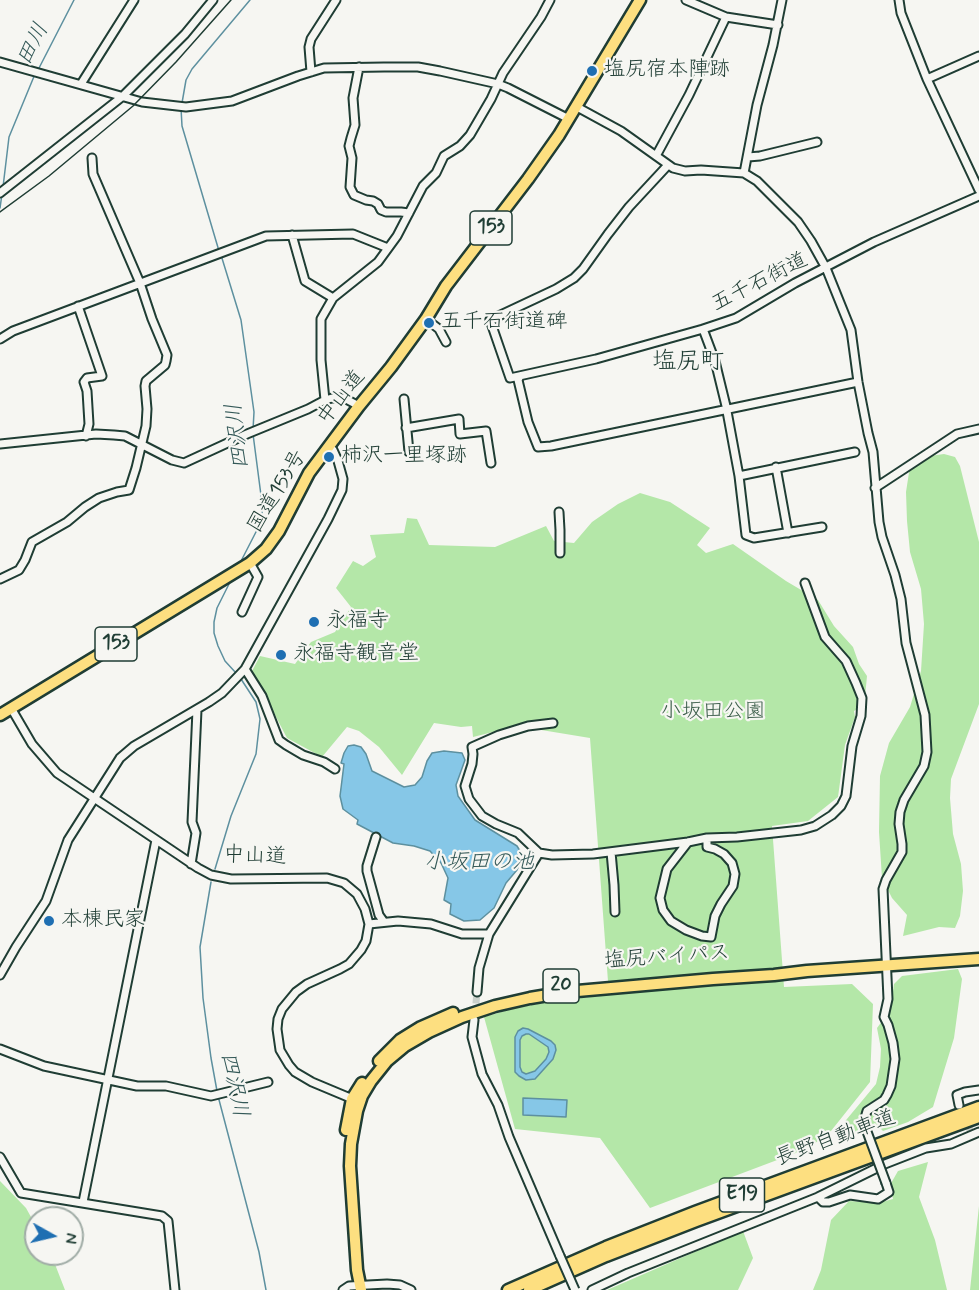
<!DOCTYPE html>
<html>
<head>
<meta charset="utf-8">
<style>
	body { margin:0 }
	#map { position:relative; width:979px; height:1290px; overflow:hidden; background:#f6f6f2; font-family:Mynerve,sans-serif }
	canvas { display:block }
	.north { position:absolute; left:24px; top:1206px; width:60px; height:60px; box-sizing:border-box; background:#f6f6f2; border:2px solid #a0aca6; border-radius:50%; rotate:98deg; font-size:16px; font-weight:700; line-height:24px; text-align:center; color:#1f3d34 }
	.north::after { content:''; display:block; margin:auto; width:21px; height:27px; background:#1f6fb2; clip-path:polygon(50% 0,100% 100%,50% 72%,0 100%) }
</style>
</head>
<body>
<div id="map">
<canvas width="979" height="1290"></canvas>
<div class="north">N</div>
</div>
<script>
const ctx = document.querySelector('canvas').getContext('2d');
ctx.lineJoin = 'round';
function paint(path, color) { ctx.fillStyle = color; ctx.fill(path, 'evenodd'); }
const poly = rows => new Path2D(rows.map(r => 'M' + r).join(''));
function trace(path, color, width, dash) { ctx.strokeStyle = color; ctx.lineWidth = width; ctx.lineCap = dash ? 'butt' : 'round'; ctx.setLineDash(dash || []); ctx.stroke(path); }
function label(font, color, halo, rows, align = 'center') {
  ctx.font = font + ' Mynerve,"Klee One",sans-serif'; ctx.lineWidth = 4.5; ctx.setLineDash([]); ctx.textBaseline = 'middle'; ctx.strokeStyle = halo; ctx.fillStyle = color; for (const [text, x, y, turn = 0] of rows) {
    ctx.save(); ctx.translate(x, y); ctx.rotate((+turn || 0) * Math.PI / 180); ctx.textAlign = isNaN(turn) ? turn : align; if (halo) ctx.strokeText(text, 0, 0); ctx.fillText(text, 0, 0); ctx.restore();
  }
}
paint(poly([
	[944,454,955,457,960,466,979,542,979,704,951,779,950,798,953,834,961,864,963,891,960,916,955,928,939,927,903,936,907,915,892,898,882,878,879,832,880,776,889,743,910,707,921,671,924,624,921,589,910,552,907,521,906,492,910,466,930,456],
	[640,493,670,502,710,528,697,545,706,553,733,544,786,581,818,600,834,626,853,647,859,664,867,676,865,697,858,709,854,711,855,717,845,745,838,797,808,821,772,826,784,987,852,984,873,1004,870,1082,827,1136,801,1151,650,1208,600,1138,515,1129,484,1017,515,1008,554,1001,609,995,590,738,517,726,473,737,472,726,461,727,434,723,402,775,379,747,359,731,347,727,322,757,287,738,252,671,260,656,295,664,311,642,335,632,351,607,336,588,353,561,363,566,376,557,370,535,404,533,407,518,417,519,429,545,495,547,546,526,554,541,574,543,592,522,618,504],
	[958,969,962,979,954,1038,933,1107,908,1122,883,1131,875,1123,849,1137,842,1125,876,1084,880,1067,881,1049,877,1028,888,1013,892,999,894,984,902,976],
	[928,1162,919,1197,935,1240,947,1290,813,1290,821,1270,831,1220,849,1201,878,1203,893,1199,890,1185,898,1171],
	[0,1181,26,1208,36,1226,36,1254,51,1254,65,1290,0,1290],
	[979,1204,979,1290,970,1290,979,1206],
	[743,1231,753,1258,738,1290,607,1290]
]), '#b4e7a8');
const water = poly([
	[354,745,361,747,366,754,372,771,404,787,415,785,422,777,427,761,432,753,444,751,462,753,465,760,456,785,458,796,475,820,517,846,523,856,517,870,506,883,494,908,480,920,464,921,450,914,451,904,444,900,448,878,441,863,430,851,414,846,393,843,357,824,358,820,343,809,340,796,344,764,341,763,344,753,348,746,354,745],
	[523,1028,528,1029,551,1041,555,1045,556,1050,553,1059,535,1079,526,1080,519,1076,515,1072,515,1037,518,1031,523,1028],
	[526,1034,529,1034,548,1047,549,1052,546,1059,535,1071,526,1074,522,1072,520,1067,520,1040,522,1036,526,1034],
	[523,1098,567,1100,566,1117,523,1115,523,1098]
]);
paint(water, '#86c7e7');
trace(water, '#5d909f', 1.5);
trace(poly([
	[38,70,74,0],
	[182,103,186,80,192,69,250,0],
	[181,108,182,126,219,251],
	[3,187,9,137,35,74],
	[0,208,2,194],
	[221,255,241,320,254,412,253,430],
	[239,565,258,528,262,515,262,503,253,434],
	[231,580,217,608,214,622,214,633,218,646,225,661,236,673],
	[215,869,231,816,256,754,260,719,256,702,241,679],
	[211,882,200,947,203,998,211,1058,217,1091],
	[218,1096,259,1252,266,1290]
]), '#5d909f', 1.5);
trace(poly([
	[475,1014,477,992],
	[959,1105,971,1132]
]), '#cbd1cc', 7, [7, 3.5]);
const minor = poly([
	[686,0,726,17,778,25],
	[899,0,901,13,927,79,979,190],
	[0,62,142,102,186,107,232,101,298,76,324,68,384,67,418,67,440,71,498,84,508,88,569,119],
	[359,67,353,98,355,125,351,138,349,146,352,158,350,187,354,195,366,200,373,201,378,204,381,210,386,212,401,212,409,213],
	[311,72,309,47,311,39,336,0],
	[927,79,979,56],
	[81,84,134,0],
	[577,107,621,131,673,168,685,171,701,170,744,173,757,181,798,222,811,241,826,268,851,330,858,382,868,433,873,452,879,522,882,537,895,575,901,599,906,643,925,715,927,752,924,766,904,800,900,812,899,824,902,844,902,852,886,880,883,889,888,999,884,1017,888,1025,893,1043,895,1059,891,1086,887,1095,884,1100,867,1111,864,1121,866,1129],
	[656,156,689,95,726,17],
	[748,157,760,156,817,142],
	[668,165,629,207,608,234,583,269,574,278,556,289,490,320,510,378,596,359,703,329,736,318,795,283,874,242,979,196],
	[744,173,757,105,773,45,782,0],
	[0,193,123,96,185,34,213,0],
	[292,235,305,281,333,298],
	[78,306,102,376,87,378,84,382,87,391,89,424,86,436],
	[426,319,439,329,446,342],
	[703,329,715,361,726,406,739,476,746,535,754,538,822,527],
	[0,339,13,331,266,236,353,234,388,248],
	[520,376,518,380,528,422,538,447,551,446,858,382],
	[404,399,409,452],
	[325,400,321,360,321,319,333,298,378,262,397,236,423,186,436,173,444,156,460,146,470,135,491,99,503,73,541,17,550,0],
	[406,428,459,419,460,434,486,431,491,463],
	[0,444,96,434,114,435,125,436,172,460,184,463,247,434,308,409,325,400,332,398,344,398,359,406],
	[776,467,788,533],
	[739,476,855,452],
	[875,488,957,434,979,429],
	[559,512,560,530,560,553],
	[0,579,19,570,25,560,32,542,67,522,85,507,99,498,117,492,129,490,136,468,146,426,147,409,145,386,146,381,165,365,166,361,167,355,152,319,140,283,93,174,92,158],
	[242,612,258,577,250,563],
	[245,669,262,696,279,740,286,745,303,755,324,762,335,769],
	[11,708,32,744,57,773,198,868,211,875,231,879,327,878,344,883,357,894,365,909,369,924,366,941,361,950,349,964,340,969,307,984,296,992,282,1009,278,1019,277,1029,280,1050,289,1065,295,1072,312,1082,355,1100],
	[553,723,528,726,499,735,472,747,473,754,472,764,465,786,469,799,482,816,496,824,518,833,539,853,552,855,593,854,688,842,707,838,737,837,801,830,815,826,832,815,841,806,846,796,852,746,861,716,862,698,856,683,846,661,825,637,805,583],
	[376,837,367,866,367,871,379,915,384,922],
	[688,842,667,869,660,898,663,910,671,921,686,930,702,936,711,937,715,916,721,904,733,886,735,874,732,863,724,854,715,849,707,847,707,838],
	[611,852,614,885,615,912],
	[191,864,196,833,192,822,197,710],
	[369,924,398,921,431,924,462,934,489,934],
	[0,975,16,947,46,901,68,840,120,758,134,746,209,702,222,693,245,669,328,519,342,490,343,479,338,461,333,450,329,447],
	[477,992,479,968,489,934,539,853],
	[474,1020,472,1037,482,1074,498,1105,509,1137,560,1256],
	[0,1049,44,1066,137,1086,166,1086,211,1096,268,1082],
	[959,1105,957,1095,965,1092,979,1090],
	[0,1157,21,1193,162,1216,168,1221,175,1290],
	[818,1197,823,1202,829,1202,850,1195,878,1199,889,1192,886,1183],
	[83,1202,156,840],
	[343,1290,349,1286,387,1284,400,1285,411,1290],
	[592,1290,628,1273,818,1197,885,1164,926,1148,951,1144,979,1132]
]);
const highway = poly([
	[0,715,250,563,266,549,279,531,309,473,359,406,391,367,426,319,446,286,528,179,559,135,640,0],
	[379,1061,400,1040,421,1027,453,1013],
	[346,1130,352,1099,362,1083],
	[361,1290,357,1270,350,1166,351,1144,357,1111,362,1096,371,1081,387,1061,405,1046,429,1032,462,1017,495,1006,530,998,566,992,713,979,774,975,807,971,979,959],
	[508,1290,606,1247,695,1212,979,1107],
	[529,1290,606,1256,696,1221,979,1117]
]);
trace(minor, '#1f3d34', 11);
trace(highway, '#1f3d34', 15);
trace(minor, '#f6f6f2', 7);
trace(highway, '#fddf80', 10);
trace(poly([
	[0,212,49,176,133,106,176,62,231,0]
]), '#1f3d34', 1.5);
const minorBridge = poly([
	[866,1129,886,1183],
	[560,1256,575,1290]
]);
trace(minorBridge, '#1f3d34', 11, []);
trace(minorBridge, '#f6f6f2', 7);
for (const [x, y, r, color] of [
	[592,71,6,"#1f6fb2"],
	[429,323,6,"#1f6fb2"],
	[329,457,6,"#1f6fb2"],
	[314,622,6,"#1f6fb2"],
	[281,655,6,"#1f6fb2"],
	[49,921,6,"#1f6fb2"]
]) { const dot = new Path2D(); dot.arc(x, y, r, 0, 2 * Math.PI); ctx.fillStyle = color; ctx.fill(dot); trace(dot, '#f6f6f2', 2); }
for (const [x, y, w] of [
	[491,228,42],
	[116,644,42],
	[561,986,36],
	[742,1195,45]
]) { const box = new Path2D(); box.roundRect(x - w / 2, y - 17, w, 34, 4.5); ctx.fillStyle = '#f6f6f2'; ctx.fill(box); trace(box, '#1f3d34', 1.5); }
label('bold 20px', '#1f3d34', null, [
	["153",491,228],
	["153",116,644],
	["20",561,986],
	["E19",742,1195]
]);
label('21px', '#1f3d34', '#f6f6f2', [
	["塩尻宿本陣跡",604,71],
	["五千石街道碑",441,323],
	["柿沢一里塚跡",341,457],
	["永福寺",326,622],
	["永福寺観音堂",293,655],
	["本棟民家",61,921]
], 'left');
label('21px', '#1f3d34', '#f6f6f2', [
	["五千石街道",760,283,-27],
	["中山道",342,398,-52],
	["国道153号",278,492,-59],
	["中山道",255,857,2],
	["塩尻バイパス",667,958,-4],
	["長野自動車道",836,1139,-20]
]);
label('21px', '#3d5f4b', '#f6f6f2', [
	["小坂田公園",713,713]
]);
label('italic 22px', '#345958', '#f6f6f2', [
	["田川",34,45,-63],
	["四沢川",239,436,-97],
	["小坂田の池",479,863],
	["四沢川",233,1085,78]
]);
label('24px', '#1f3d34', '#f6f6f2', [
	["塩尻町",688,363]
]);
</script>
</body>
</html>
